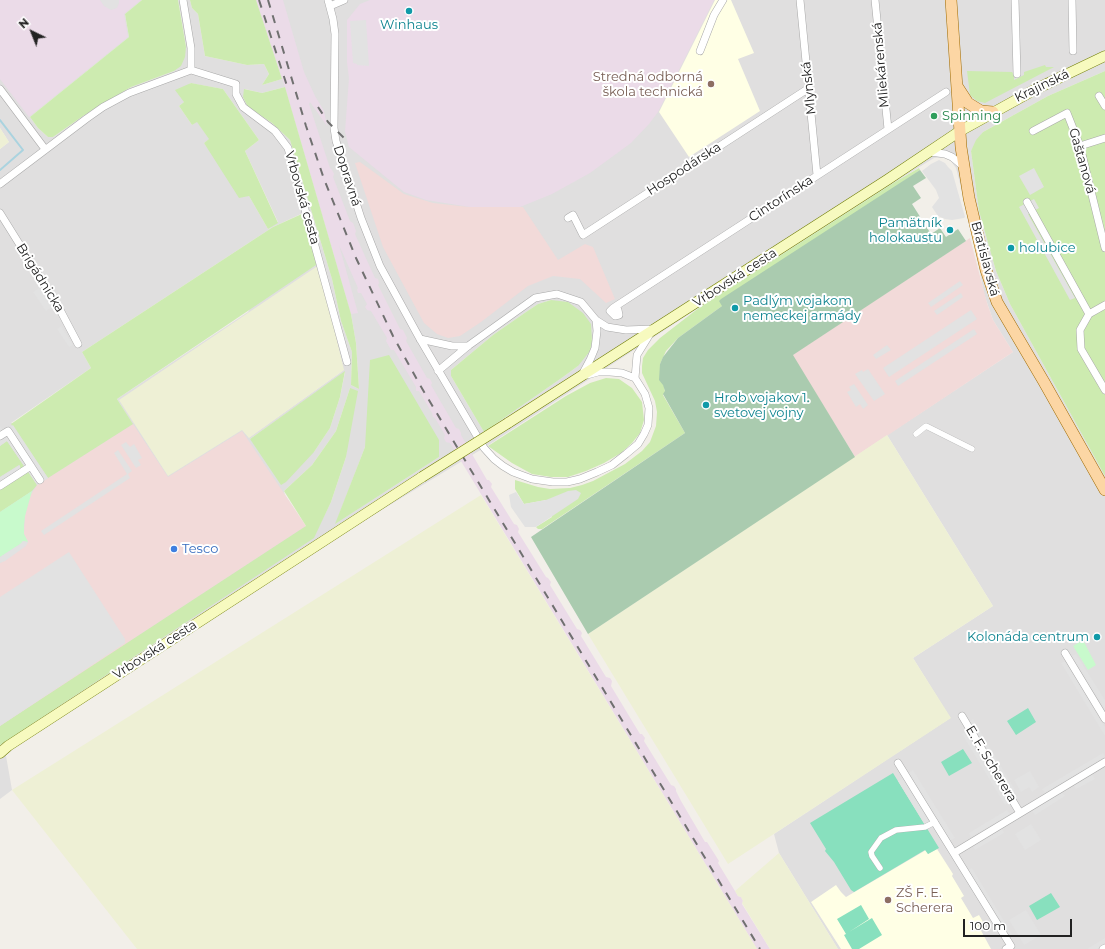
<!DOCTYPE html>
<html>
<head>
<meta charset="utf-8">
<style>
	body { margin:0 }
	#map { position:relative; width:1105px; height:949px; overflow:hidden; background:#f2efe9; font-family:Montserrat,sans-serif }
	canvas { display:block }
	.north { position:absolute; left:12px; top:12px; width:40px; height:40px; -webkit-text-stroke:3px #fff; paint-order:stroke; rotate:317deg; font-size:11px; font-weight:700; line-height:16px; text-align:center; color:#222 }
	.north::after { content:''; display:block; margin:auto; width:14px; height:18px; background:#222; clip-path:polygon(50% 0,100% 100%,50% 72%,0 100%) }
	.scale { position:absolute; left:963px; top:919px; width:109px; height:18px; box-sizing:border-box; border:2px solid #222; border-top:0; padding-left:5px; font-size:12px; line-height:14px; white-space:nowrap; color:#222; -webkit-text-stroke:3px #fff; paint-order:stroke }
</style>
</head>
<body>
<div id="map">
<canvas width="1105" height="949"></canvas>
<div class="north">N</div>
<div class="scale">100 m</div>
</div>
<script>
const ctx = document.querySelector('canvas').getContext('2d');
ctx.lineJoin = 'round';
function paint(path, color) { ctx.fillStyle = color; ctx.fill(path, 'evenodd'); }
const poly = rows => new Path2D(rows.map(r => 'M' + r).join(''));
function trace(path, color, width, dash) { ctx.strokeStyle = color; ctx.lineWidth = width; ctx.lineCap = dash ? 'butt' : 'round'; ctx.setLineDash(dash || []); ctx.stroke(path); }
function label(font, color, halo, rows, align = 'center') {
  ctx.font = font + ' Montserrat,sans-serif'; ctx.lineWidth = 4; ctx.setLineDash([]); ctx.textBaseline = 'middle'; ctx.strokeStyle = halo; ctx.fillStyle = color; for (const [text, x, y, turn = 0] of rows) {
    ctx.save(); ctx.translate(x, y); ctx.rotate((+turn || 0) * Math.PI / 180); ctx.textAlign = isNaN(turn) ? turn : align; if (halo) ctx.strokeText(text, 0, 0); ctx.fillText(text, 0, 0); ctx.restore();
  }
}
paint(poly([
	[0,0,142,0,125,14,129,37,30,117,38,128,48,137,53,137,83,116,131,87,174,71,186,47,178,0,190,0,192,8,198,14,205,56,247,65,264,64,269,74,262,85,282,79,256,0,1105,0,1105,71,1048,96,983,132,971,151,979,211,996,271,1010,304,1105,476,1105,949,838,949,779,853,774,834,950,718,913,658,993,606,887,435,1013,352,993,320,984,294,972,230,956,168,948,157,934,158,895,182,700,307,487,446,276,574,5,750,12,790,0,799,0,149,9,142,0,128],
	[190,83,223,89,259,140,245,151,278,222,268,229,249,196,204,143,210,139,197,121,192,125,179,106,184,102],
	[285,87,351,314,356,343,359,389,351,385,352,352,341,321,332,279,290,140,272,123,248,107,245,89,262,93],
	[303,213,248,312,117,399,132,423,11,423,91,368,82,352,273,227],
	[551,300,578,366,563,377,484,432,451,376,451,370,493,335,526,312,538,304],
	[344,370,249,437,243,430],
	[345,372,340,397,330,428,314,452,250,439],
	[350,388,346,457,331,502,313,538,285,495,284,491,312,465,336,431],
	[365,447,439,457,336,523]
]), '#e0dfdf');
paint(poly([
	[360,162,404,194,433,203,469,207,523,207,558,260,585,244,593,247,615,299,606,303,580,279,553,276,528,286,481,322,460,336,448,338,437,334,424,323,383,247,355,163],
	[970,238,987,303,993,320,1013,352,855,457,792,355],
	[133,424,168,477,242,431,306,526,0,726,0,563,28,542,24,534,25,516,30,496,37,485]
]), '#f2dad9');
paint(poly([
	[0,0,141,0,124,14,128,37,29,117,0,79],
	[256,0,283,0,304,72,315,96,324,111,327,126,310,102,309,104,330,168,332,170,334,174,333,177,350,221,353,223,356,231,355,234,364,254,375,278,378,279,379,283,378,285,400,329,403,330,407,338,406,341,427,378,430,379,432,383,431,385,456,428,459,429,461,433,461,435,487,480,489,480,492,484,491,487,514,524,517,525,519,529,518,532,546,577,548,578,551,582,550,585,577,629,580,630,582,633,581,636,606,677,610,678,612,681,611,686,640,734,642,734,645,738,644,741,671,785,674,786,676,789,676,791,681,801,705,842,707,842,719,861,718,863,738,896,741,897,743,901,742,904,770,949,757,949,450,443,446,442,444,438,445,435,435,418,433,417,432,413,419,391,416,391,416,387,394,350,391,350,386,341,387,338,371,311,367,310,365,307,367,304,361,293,358,293,357,290,358,288,339,245,358,313,351,314,285,87],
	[370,0,714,0,658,112,649,124,631,143,590,173,552,194,520,207,470,207,426,200,404,192,349,147,345,132,349,78,347,62,347,20,360,4]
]), '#ebdbe8');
paint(poly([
	[715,0,731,0,754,53,738,59,760,111,689,157,659,112],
	[937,849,953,874,952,876,964,896,961,898,973,918,979,915,983,922,978,925,991,949,841,949,811,902,836,885,841,892,846,897,926,850,928,854]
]), '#ffffe5');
paint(poly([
	[0,128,9,142,0,149],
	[319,265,344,370,249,438,242,430,168,476,119,400],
	[887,435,993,606,913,658,951,718,728,864,588,634],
	[481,495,757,949,137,949,12,790],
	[779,853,838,949,770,949,742,903,743,901,741,897,738,896,735,891]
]), '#eef0d5');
paint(poly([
	[142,0,178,0,186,47,185,57,181,66,174,71,131,87,83,116,53,137,48,137,38,128,30,117,129,37,125,14],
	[190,0,256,0,282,79,262,85,269,74,264,64,247,65,205,56,198,14,192,8],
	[1045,65,1046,67,1054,67,985,103,977,101,970,95,967,71,1012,72,1014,75,1014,80,1024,75,1024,72],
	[1105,71,1105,476,1010,304,996,271,979,211,971,151,976,140,983,132,1048,96],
	[191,83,223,89,259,140,245,151,278,223,268,229,249,196,239,198,204,143,209,139,197,122,192,125,179,106,184,102,175,90],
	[285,87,351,314,356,343,359,389,351,385,352,352,341,321,332,279,290,140,272,123,248,107,243,97,244,89,262,93],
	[919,168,920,170,722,306,678,338,666,351,660,364,665,392,663,395,685,433,542,529,538,529,536,527,552,517,546,500,524,504,515,489,515,480,538,487,550,489,570,488,582,485,593,481,625,464,642,451,650,442,656,426,657,412,655,401,642,373,642,366,643,358,648,350,660,338,700,307,895,182],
	[304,213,319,263,117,399,133,424,48,478,11,424,91,368,82,352,273,227],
	[551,300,568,302,583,313,591,324,592,341,590,351,578,366,563,377,484,432,451,376,451,370,493,335,526,312,538,304],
	[389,355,439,440,439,457,335,524,365,447,370,360],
	[345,371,340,397,330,428,314,452,286,482,281,485,250,439],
	[606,378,619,379,632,388,642,402,644,420,640,433,632,443,621,453,604,463,586,471,568,477,551,477,532,474,512,463,488,446,566,396,590,383],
	[350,388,358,391,346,457,331,502,314,538,0,745,0,726,306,526,284,491,312,465,336,431],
	[7,441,26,469,20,473,19,465,0,477,0,446],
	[28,471,37,485,32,491,0,512,0,489]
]), '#cdebb0');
paint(poly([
	[920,170,926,178,913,186,921,198,912,204,931,234,940,228,946,237,958,229,966,241,793,355,855,457,588,634,531,537,685,433,663,394,665,391,663,385,659,380,660,364,663,357,678,338,722,306,719,301,721,299]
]), '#aacbaf');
paint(poly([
	[32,491,25,516,24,525,24,534,28,542,23,541,21,544,0,557,0,512],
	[1083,640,1096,665,1088,670,1073,646]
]), '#c8facc');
paint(poly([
	[1028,708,1036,722,1016,735,1007,721],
	[963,749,972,763,949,776,941,762],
	[893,773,939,848,928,854,925,850,854,892,851,890,834,862,825,851,826,849,810,823],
	[1051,893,1060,907,1037,920,1029,906],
	[861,905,869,919,849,932,872,918,882,935,859,949,852,949,844,935,846,934,837,919]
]), '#88e0be');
paint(poly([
	[100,0,119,0,119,3,117,8,111,10,104,6],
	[366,20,369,66,357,65,357,64,353,63,350,21],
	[939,160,945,163,948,167,952,171,965,217,964,218,952,220,945,219,938,216,932,207,939,198,936,190,922,171,931,164],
	[1034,168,1044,187,1030,195,1019,176],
	[1034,199,1039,208,1028,214,1075,298,1070,300,1019,207],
	[960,281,963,285,931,307,928,303],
	[39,288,52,307,46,311,33,292],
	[961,293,963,297,937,315,934,311],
	[971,310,977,319,889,377,883,368],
	[61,326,73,345,69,347,57,329],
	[974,329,977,334,898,386,895,381],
	[887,345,891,350,876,359,873,355],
	[868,369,885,394,874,401,855,374,862,370,863,372],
	[854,384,868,405,863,409,860,404,856,407,847,392,851,390,849,387],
	[13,425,48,478,37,485,7,441,0,446,0,426,4,431],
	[126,442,130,447,134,444,142,458,138,460,141,465,136,468,121,445],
	[118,450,132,471,128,474,130,478,44,535,41,531,127,474,114,453],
	[20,465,20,473,0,486,0,477],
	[576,490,581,493,578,499,536,527,525,527,511,507,509,495,516,492,524,504,546,500,568,491],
	[23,541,28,542,26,546,5,561,0,563,0,557,20,544],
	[69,552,125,639,125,643,0,726,0,597],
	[1076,654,1105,700,1105,710,1072,656],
	[1065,661,1105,727,1105,736,1061,663],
	[973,719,1015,790,1010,793,968,722],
	[966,731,1009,803,1005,805,962,734],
	[1103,753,1105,757,1045,793,1042,789],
	[913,770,955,838,950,841,908,773],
	[1030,771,1039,787,1032,792,1029,787,1021,792,1014,780],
	[1092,774,1095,779,1076,789,1074,785],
	[903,778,930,822,925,825,898,781],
	[1062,792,1065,796,1035,815,1032,811],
	[1007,810,1010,814,971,837,969,833],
	[1031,824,1041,840,1025,850,1015,834],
	[1002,829,1004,833,975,850,973,847],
	[972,868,1012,934,1008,937,967,870],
	[1026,910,1041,935,1024,945,1009,920],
	[1105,938,1105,944,1097,949,1087,949]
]), '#e2e2e2');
trace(poly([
	[0,120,23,150,0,170]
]), '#aad3df', 2);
const pedestrian = poly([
	[916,434,926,426,972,449],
	[880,868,872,856,871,852,881,838,896,830,925,827,935,822]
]);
const minor = poly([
	[183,0,191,48,191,70],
	[328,0,333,19,335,34,334,128,336,141,361,218,380,266,420,339,484,448,494,459,503,466,513,472,532,479,553,482,567,482,580,479,597,472,612,465,626,454,638,444,644,434,648,425,649,408,645,394,635,378],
	[800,0,817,175],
	[875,0,888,129],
	[1015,0,1017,74],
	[1072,0,1073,51],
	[330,6,344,0],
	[700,51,714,15,723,0],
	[0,89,45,149],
	[1099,96,1105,106],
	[1033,131,1067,113,1080,146,1105,248],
	[1080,146,1105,138],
	[930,152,945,154,952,157,964,167],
	[0,184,86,119,103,107,129,93,191,70,236,84,236,94,243,107,275,131,288,148,347,362],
	[1027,202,1089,314,1080,330,1081,349,1105,390],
	[0,213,58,306,78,344],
	[568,218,573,215,583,235,809,88],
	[616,306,618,310,619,315,615,316,610,311,613,308,946,92],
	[1089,314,1105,305],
	[420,339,452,346,468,346],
	[438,371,468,346,535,298,557,294,581,302,596,320,607,327,626,330,653,329],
	[582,375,590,360,595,348,597,331,596,320],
	[587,375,598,372,610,372,622,373,635,378],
	[635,378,637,355,650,334],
	[0,436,8,431,40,480],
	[0,486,31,466],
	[1065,653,1105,719],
	[962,716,1020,813],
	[898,763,1011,946,1006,949],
	[954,853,1105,762],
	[1103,949,1105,948]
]);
const secondary = poly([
	[508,423,887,180,960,131,1036,89,1105,56],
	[0,753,8,746,422,477]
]);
const primary = poly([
	[951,0,961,147,969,198,986,270,997,302,1044,382,1105,490],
	[957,86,968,103,981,111,993,112]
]);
trace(pedestrian, '#a9a9a9', 6);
trace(minor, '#a9a9a9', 8);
trace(secondary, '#707d05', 11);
trace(primary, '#a06b00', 12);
trace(pedestrian, '#fff', 5.5);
trace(minor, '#fff', 7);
trace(secondary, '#f7fabf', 10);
trace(primary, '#fcd6a4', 11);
trace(poly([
	[259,0,288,89],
	[268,0,306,126,324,179,356,258,393,336,420,385,457,447,760,949],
	[318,107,328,122,345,139]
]), '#707070', 2, [8, 8]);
const secondaryBridge = poly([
	[422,477,508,423]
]);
trace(secondaryBridge, '#707d05', 11, []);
trace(secondaryBridge, '#f7fabf', 10);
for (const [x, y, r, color] of [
	[409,11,4,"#0f9aa8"],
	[711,84,4,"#8d6e63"],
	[934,116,4,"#2e9e5b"],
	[950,230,4,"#0f9aa8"],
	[1011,248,4,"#0f9aa8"],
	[735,308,4,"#0f9aa8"],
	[706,405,4,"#0f9aa8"],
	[174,549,4,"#3f7fe0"],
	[1097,637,4,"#0f9aa8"],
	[888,900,4,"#8d6e63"]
]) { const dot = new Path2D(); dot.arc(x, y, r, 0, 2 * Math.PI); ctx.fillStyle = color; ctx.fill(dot); trace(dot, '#fff', 1.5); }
label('13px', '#0d838f', '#fff', [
	["Winhaus",409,25,"center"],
	["Pamätník",942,223,"right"],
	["holokaustu",942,238,"right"],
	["holubice",1019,248],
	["Padlým vojakom",743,301],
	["nemeckej armády",743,316],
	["Hrob vojakov 1.",714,398],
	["svetovej vojny",714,413],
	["Kolonáda centrum",1089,637,"right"]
], 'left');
label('13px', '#222', '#fff', [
	["Mliekárenská",881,65,-95],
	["Krajinská",1042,86,-26],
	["Mlynská",809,88,-96],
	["Gaštanová",1082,161,74],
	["Hospodárska",684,169,-33],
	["Dopravná",347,176,72],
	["Vrbovská cesta",302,198,74],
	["Cintorínska",781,199,-33],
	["Bratislavská",985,259,75],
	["Brigádnicka",40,278,58],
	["Vrbovská cesta",735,278,-33],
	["Vrbovská cesta",155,650,-33],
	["E. F. Scherera",991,764,59]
]);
label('13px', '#785e54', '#fff', [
	["Stredná odborná",703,77],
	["škola technická",703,92],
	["ZŠ F. E.",896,893,"left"],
	["Scherera",896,908,"left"]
], 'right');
label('13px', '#27864d', '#fff', [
	["Spinning",942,116]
], 'left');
label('13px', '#366cbe', '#fff', [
	["Tesco",182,549]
], 'left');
</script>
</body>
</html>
